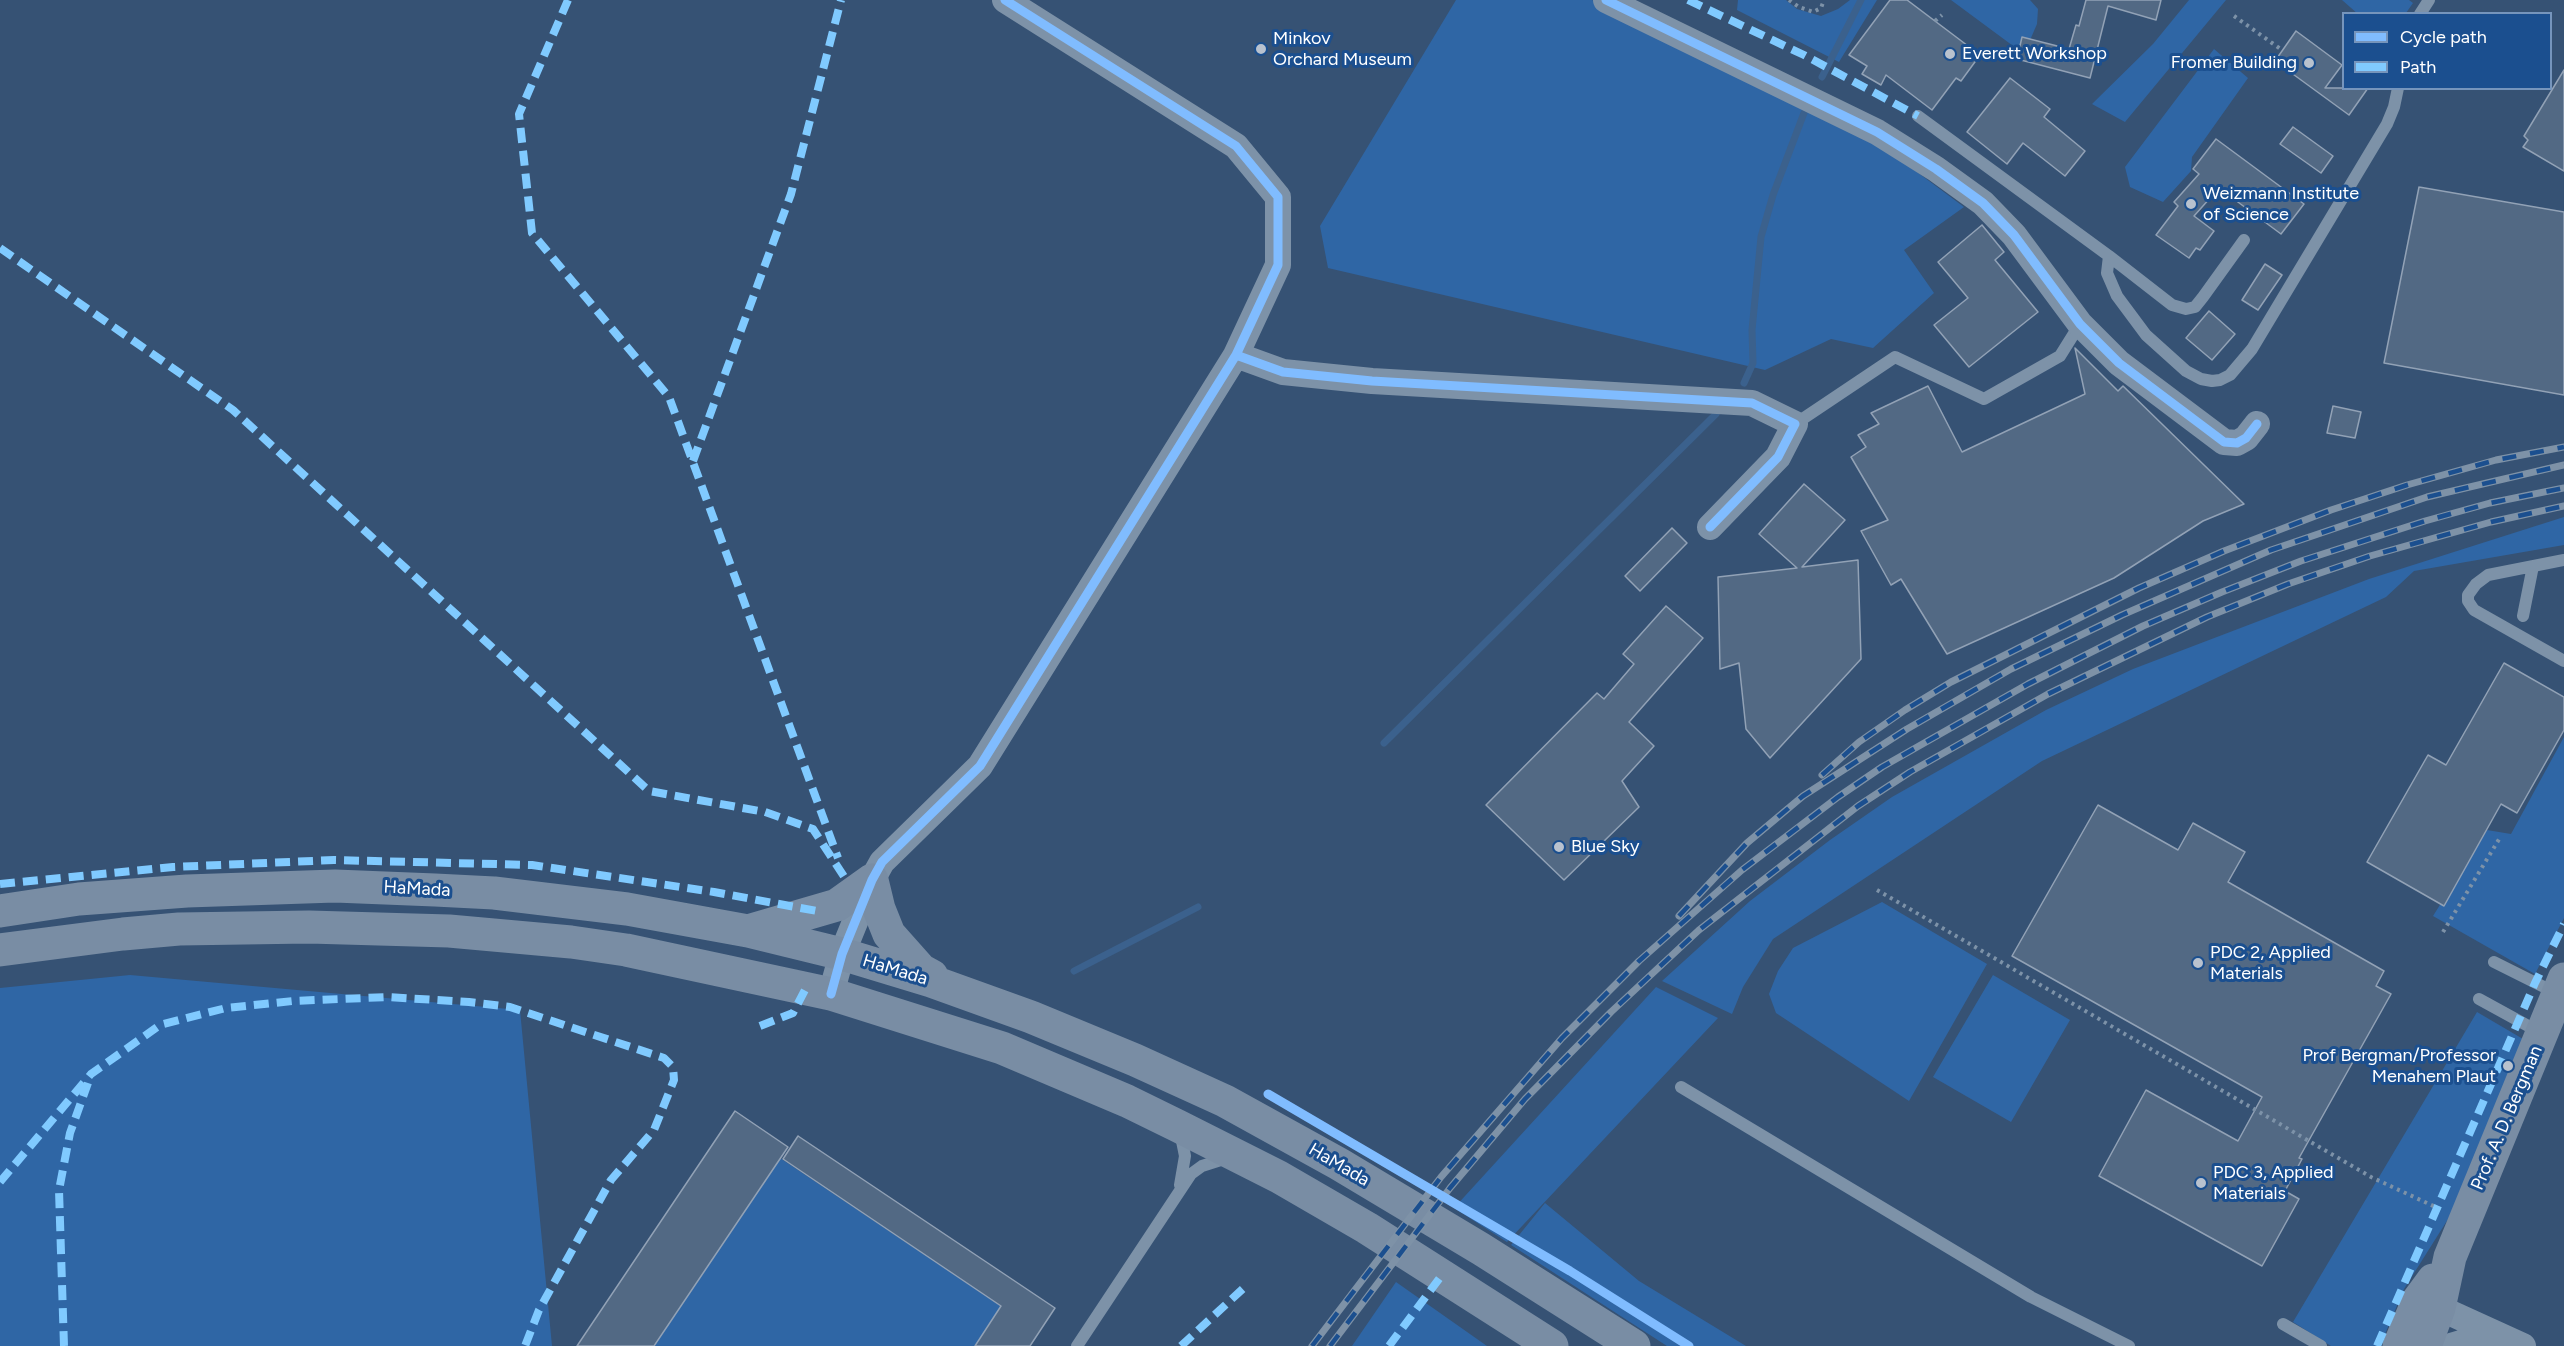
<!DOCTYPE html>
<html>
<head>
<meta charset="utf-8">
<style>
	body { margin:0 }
	#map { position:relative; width:2564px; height:1346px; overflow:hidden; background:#365274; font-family:Figtree,sans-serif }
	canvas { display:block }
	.legend { position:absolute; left:2342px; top:12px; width:210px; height:78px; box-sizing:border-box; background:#1b4f8f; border:2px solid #7695bc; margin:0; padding:8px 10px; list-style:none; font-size:18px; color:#fff }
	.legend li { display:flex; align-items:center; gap:12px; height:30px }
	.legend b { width:30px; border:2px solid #7695bc }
</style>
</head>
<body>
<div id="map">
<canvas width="2564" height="1346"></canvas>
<ul class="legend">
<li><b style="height:8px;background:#80bcff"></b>Cycle path</li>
<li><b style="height:8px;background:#80caff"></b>Path</li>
</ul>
</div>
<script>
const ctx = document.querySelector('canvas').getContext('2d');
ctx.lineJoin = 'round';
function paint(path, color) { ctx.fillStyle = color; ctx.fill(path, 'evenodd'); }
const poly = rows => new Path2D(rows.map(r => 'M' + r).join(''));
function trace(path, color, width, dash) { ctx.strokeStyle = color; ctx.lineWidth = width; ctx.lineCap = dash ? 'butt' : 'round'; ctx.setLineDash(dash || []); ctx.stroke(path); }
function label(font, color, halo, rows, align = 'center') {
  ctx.font = font + ' Figtree,sans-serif'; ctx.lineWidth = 6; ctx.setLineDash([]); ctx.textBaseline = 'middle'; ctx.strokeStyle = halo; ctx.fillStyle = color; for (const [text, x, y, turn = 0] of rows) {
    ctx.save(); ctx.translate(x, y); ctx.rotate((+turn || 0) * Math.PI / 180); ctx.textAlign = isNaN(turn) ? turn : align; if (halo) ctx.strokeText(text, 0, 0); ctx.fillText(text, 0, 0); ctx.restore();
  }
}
paint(poly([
	[1456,0,1592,0,1870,137,1964,207,1904,250,1934,293,1873,348,1831,339,1765,370,1328,268,1320,226],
	[1738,0,1786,0,1797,9,1821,16,1838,9,1850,0,1877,0,1839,62,1737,10],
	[1951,0,2030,0,2038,9,2037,24,2024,54],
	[2189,0,2226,0,2125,122,2092,104,2153,44],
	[2342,0,2409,0,2413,3,2406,13,2358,14],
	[2214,49,2248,78,2192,157,2191,171,2163,202,2130,187,2125,167],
	[2564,517,2564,545,2414,571,2386,597,2042,761,1773,939,1743,987,1732,1014,1662,981,1750,901,1830,840,1892,797,2046,710,2133,669,2369,579],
	[2564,737,2564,918,2535,974,2433,916,2487,830,2511,834],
	[1882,902,1987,964,1909,1101,1776,1013,1769,994,1778,971,1793,948],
	[130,975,520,1010,552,1346,0,1346,0,988],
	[1993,975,2070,1020,2011,1122,1933,1077],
	[1656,987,1718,1018,1507,1242,1454,1208],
	[2477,1012,2523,1039,2455,1208,2404,1289,2380,1346,2331,1346,2293,1322],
	[780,1158,1001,1306,975,1346,654,1346],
	[1545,1203,1639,1281,1746,1346,1667,1346,1511,1245],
	[1396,1282,1487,1346,1352,1346]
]), '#2f66a5');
trace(poly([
	[1822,77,1861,0],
	[1744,383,1753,363,1752,330,1761,237,1773,195,1804,113],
	[1384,743,1716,414],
	[1074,971,1198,907]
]), '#3b618d', 7);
const building = poly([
	[1890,0,1907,0,1980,55,1961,81,1956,78,1932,110,1886,75,1881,85,1862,74,1867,66,1849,55,1890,0],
	[2086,0,2161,0,2156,20,2108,6,2090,78,2017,59,2022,37,2069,49,2076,25,2079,26,2086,0],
	[2296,31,2342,65,2325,88,2368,88,2349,115,2275,61,2296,31],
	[2564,70,2564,171,2523,147,2528,140,2524,136,2564,70],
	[2010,78,2050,109,2044,117,2085,151,2065,176,2023,143,2007,164,1967,132,2010,78],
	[2293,127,2333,156,2321,173,2280,144,2293,127],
	[2216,139,2304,204,2281,234,2219,188,2194,216,2214,231,2200,250,2196,248,2189,258,2156,235,2178,206,2174,202,2199,174,2193,169,2216,139],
	[2419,187,2564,212,2564,395,2384,363,2419,187],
	[1982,225,2004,252,1995,260,2038,312,1969,367,1934,325,1968,298,1938,262,1982,225],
	[2265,264,2282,275,2258,310,2242,300,2265,264],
	[2209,311,2235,334,2212,360,2186,338,2209,311],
	[2075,348,2118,391,2123,386,2244,504,2203,521,2114,578,1947,654,1901,579,1891,585,1861,531,1888,520,1851,457,1866,447,1858,435,1879,424,1871,413,1928,386,1962,452,2085,394,2075,348],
	[2333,406,2361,412,2355,438,2327,433,2333,406],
	[1804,484,1845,520,1802,567,1858,560,1861,659,1770,758,1746,729,1739,663,1720,669,1718,577,1797,568,1759,534,1804,484],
	[1672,528,1687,543,1640,591,1625,576,1672,528],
	[1666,606,1703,638,1629,722,1654,746,1622,781,1639,807,1564,880,1486,805,1597,693,1604,699,1634,664,1623,654,1666,606],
	[2504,663,2564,697,2564,730,2517,813,2501,804,2444,906,2367,862,2428,755,2446,765,2504,663],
	[2098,805,2178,850,2193,823,2245,852,2228,882,2384,971,2376,986,2391,994,2299,1158,2302,1159,2285,1191,2299,1199,2262,1266,2099,1176,2146,1090,2238,1141,2262,1097,2012,956,2098,805],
	[735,1111,788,1147,654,1346,577,1346,735,1111],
	[798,1136,1055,1308,1030,1346,975,1346,1001,1306,783,1159,798,1136]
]);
paint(building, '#526984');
trace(building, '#92a2b6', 1.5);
trace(poly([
	[1789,0,1799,7,1813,12,1821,8,1824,0],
	[1699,5,1701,0],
	[2234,16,2282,50],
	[1935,21,1942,15],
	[1877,890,2371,1177,2442,1210],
	[2443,932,2501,836]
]), '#7d92a8', 4, [3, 4.5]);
trace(poly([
	[2420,14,2429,0],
	[1918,116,2109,256,2107,273,2117,296,2146,335,2186,371,2201,379,2212,381,2220,380,2230,375,2252,349,2387,124,2394,107,2398,88],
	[2109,256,2172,305,2186,309,2195,307,2203,297,2244,240],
	[1795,424,1895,357,1984,399,2060,356,2080,324],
	[2564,560,2488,575,2476,584,2468,595,2468,601,2474,610,2564,661],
	[2523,616,2533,566],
	[2494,962,2556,993],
	[2479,999,2541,1033],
	[1681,1087,2031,1297,2129,1346],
	[1180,1131,1185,1156,1180,1185],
	[2283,1324,2321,1346],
	[1077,1346,1191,1174,1202,1166,1227,1158]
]), '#7d92a8', 12);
trace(poly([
	[1606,0,1877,132,1936,169,1983,203,2014,235,2080,324,2119,363,2224,442,2237,443,2246,438,2257,424],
	[1236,355,1283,372,1372,381,1752,403,1795,424,1778,457,1710,527],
	[831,994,842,954,872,880,882,862,980,766,1236,355,1278,265,1278,197,1236,146,1005,0],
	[2422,1300,2523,1346],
	[2451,1346,2471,1340,2500,1336]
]), '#7d92a8', 26);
trace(poly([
	[0,911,79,899,187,891,335,886,435,890,494,893,627,909,748,931,842,954,931,981,1031,1017,1135,1060,1225,1101,1339,1164,1481,1249,1634,1346],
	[751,930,837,905,872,880,879,909,889,934,921,970,932,976],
	[0,950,123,934,179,929,309,927,449,931,571,942,626,950,831,994,1002,1048,1127,1101,1178,1126,1279,1177,1367,1228,1552,1346],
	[2399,1346,2419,1299,2433,1280],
	[2425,1346,2439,1308,2450,1257,2564,979]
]), '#798da4', 33);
const rail = poly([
	[1822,775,1859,742,1905,710,1951,682,2139,588,2224,551,2331,510,2407,485,2496,460,2564,447],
	[1679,916,1747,843,1803,796,1907,729,2011,669,2122,615,2271,550,2427,497,2564,465],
	[1312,1346,1441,1177,1562,1038,1639,961,1742,870,1838,797,1882,767,2028,684,2143,626,2222,592,2301,561,2425,521,2490,503,2564,488],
	[1330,1346,1450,1188,1525,1099,1611,1012,1699,930,1858,806,1910,772,2048,694,2207,617,2288,584,2370,556,2491,522,2564,506]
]);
trace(rail, '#7e92a7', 7);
trace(rail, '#1b4f8f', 4.5, [14]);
trace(poly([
	[568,0,519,114,532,233,669,397,838,858],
	[1688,0,1804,55,1918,116],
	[0,248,233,410,649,791,765,812,813,829,845,878],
	[693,461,791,194,841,0],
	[0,884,173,867,334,860,532,865,714,892,817,911],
	[760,1026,793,1013,806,988],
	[0,1182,91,1074,160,1025,226,1008,293,1001,388,997,469,1002,510,1007,664,1058,673,1067,674,1080,654,1130,611,1180,539,1310,525,1346],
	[64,1346,59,1190,70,1133,88,1083],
	[1181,1346,1248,1284],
	[1389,1346,1442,1275],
	[2377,1346,2535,983,2564,924]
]), '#80caff', 8, [15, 8]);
trace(poly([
	[1606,0,1877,132,1936,169,1983,203,2014,235,2080,324,2119,363,2224,442,2237,443,2246,438,2257,424],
	[1236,355,1283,372,1372,381,1752,403,1795,424,1778,457,1710,527],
	[831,994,842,954,872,880,882,862,980,766,1236,355,1278,265,1278,197,1236,146,1005,0],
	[1268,1094,1570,1271,1689,1346]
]), '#80bcff', 9);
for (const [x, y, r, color] of [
	[1261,49,6,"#b9c2ce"],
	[1950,54,6,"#b9c2ce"],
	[2309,63,6,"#b9c2ce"],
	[2191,204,6,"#b9c2ce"],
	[1559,847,6,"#b9c2ce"],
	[2198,963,6,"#b9c2ce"],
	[2508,1066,6,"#b9c2ce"],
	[2201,1183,6,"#b9c2ce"]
]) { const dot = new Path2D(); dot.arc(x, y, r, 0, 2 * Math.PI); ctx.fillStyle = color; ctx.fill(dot); trace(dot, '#1b4f8f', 2); }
label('18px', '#fff', '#1b4f8f', [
	["Minkov",1273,39],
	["Orchard Museum",1273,60],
	["Everett Workshop",1962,54],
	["Fromer Building",2297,63,"right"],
	["Weizmann Institute",2203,194],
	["of Science",2203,215],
	["Blue Sky",1571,847],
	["PDC 2, Applied",2210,953],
	["Materials",2210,974],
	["Prof Bergman/Professor",2496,1056,"right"],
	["Menahem Plaut",2496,1077,"right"],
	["PDC 3, Applied",2213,1173],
	["Materials",2213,1194]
], 'left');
label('18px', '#fff', '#1b4f8f', [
	["HaMada",417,889,3],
	["HaMada",895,970,17],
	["Prof. A. D. Bergman",2507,1118,-67],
	["HaMada",1339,1165,30]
]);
</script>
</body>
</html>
